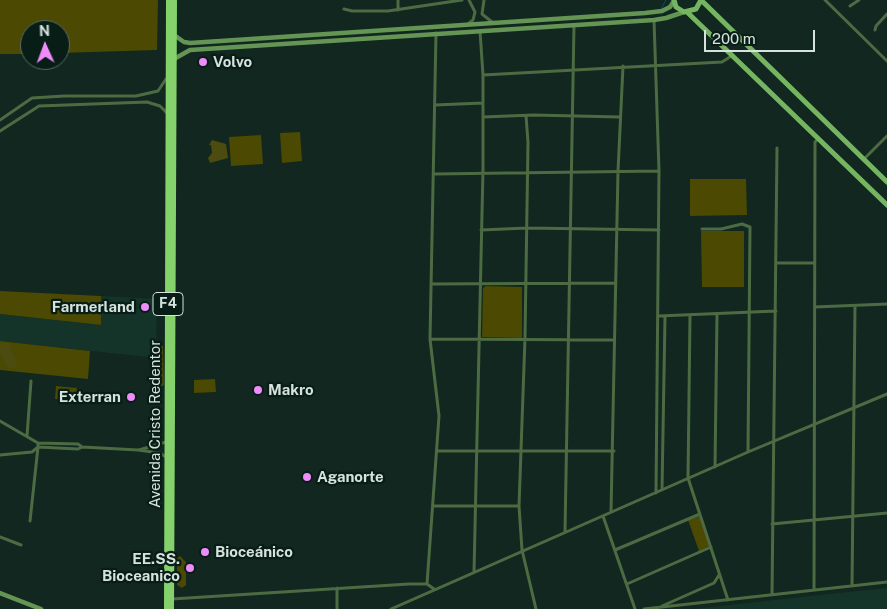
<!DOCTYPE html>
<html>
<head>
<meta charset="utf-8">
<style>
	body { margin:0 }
	#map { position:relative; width:887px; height:609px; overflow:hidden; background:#11271f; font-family:"Public Sans",sans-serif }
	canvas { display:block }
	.north { position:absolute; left:20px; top:20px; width:50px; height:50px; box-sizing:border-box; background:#071d16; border:1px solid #5a6c66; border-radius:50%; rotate:358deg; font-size:14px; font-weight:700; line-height:20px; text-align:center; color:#d6e2dd }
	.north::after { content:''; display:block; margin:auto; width:18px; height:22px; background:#ed8cfa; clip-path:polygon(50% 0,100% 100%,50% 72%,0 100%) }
	.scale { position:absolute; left:704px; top:30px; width:111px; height:22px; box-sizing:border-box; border:2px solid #d6e2dd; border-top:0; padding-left:6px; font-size:15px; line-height:18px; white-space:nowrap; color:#d6e2dd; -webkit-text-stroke:4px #071d16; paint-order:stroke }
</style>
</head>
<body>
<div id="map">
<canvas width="887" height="609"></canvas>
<div class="north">N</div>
<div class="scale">200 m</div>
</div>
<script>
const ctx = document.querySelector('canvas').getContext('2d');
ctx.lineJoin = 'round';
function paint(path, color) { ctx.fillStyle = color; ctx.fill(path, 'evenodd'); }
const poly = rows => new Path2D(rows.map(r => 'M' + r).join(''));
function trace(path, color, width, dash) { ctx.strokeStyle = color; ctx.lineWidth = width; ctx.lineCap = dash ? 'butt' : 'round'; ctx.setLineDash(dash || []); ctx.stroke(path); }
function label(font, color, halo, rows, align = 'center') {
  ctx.font = font + ' "Public Sans",sans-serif'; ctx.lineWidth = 4.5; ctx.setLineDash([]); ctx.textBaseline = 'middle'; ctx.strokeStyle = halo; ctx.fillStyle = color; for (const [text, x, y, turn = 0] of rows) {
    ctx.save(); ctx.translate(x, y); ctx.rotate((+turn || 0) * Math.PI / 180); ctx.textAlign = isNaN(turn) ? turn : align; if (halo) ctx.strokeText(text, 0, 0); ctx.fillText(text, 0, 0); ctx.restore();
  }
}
paint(poly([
	[101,296,157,299,156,358,0,341,0,314,101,325],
	[887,588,887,609,693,609,819,595]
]), '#143329');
paint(poly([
	[0,0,158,0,157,50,60,53,60,30,30,30,30,54,0,54],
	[300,132,302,161,282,163,280,133],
	[261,135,263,164,231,166,229,137],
	[690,179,746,179,747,215,690,216],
	[701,231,744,231,744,287,702,287],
	[486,286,522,287,522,338,482,337,483,288],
	[0,291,101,296,101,325,0,314],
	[0,341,90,351,88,379,0,370],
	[156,345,163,346,164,385,162,386,157,386],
	[215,379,216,392,194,393,194,380],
	[56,386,77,388,75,401,55,399],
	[697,517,700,517,709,544,709,546,699,551,688,520],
	[180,556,186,562,186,585,182,588,177,585,177,558]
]), '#4b4902');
paint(poly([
	[212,140,226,144,228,158,210,163,208,158,212,153,211,145,209,145],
	[0,343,10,343,9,347,18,363,15,368,9,369,5,364,0,353]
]), '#4c4b10');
trace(poly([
	[661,9,666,0]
]), '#064e68', 1);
trace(poly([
	[469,0,475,12,473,20,469,23],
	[484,0,482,14,492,22],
	[825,0,887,61],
	[850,6,859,0],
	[344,9,352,11,388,11,462,0],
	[398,10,398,0],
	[654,20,659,171],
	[875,30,876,26,887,14],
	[483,75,722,62,733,55],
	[435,105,483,103],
	[526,116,528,142,525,338,519,506,522,550,536,609],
	[483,117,533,115,620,117],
	[0,120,32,98,64,96,136,96,158,91,166,79],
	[0,131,39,106,147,102,160,106,168,114],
	[864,159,887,136],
	[434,174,659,171,656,493],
	[702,229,721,229,742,224,750,227,748,452],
	[481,230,527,228,659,230],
	[777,263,815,263],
	[431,284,616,283],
	[815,307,887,304],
	[659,316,776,311],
	[690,316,688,478,728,600],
	[430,339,614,340],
	[0,421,38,443,78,444,82,447],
	[27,436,31,381],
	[139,450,166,442],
	[437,451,614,451],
	[0,455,32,452,38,447,38,443],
	[715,467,717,315],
	[662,490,665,317],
	[433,506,519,506],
	[611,512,618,171,623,66],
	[603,516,635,609],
	[30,521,38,447,78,449,82,447,138,450,160,453,166,457],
	[772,524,887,513],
	[565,532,574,25],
	[0,537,21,545],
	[615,550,700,514],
	[474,572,483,169,483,75,480,31],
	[427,584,439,416,430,339,436,33],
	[627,584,711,547],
	[852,586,855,306],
	[337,588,337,609],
	[814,590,815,142,818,139],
	[772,594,777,148],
	[172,599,409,584,427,584,434,589],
	[662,606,714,583,719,575],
	[391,609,748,452,887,394],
	[644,609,887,582]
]), '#4d6b43', 3);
trace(poly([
	[174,35,184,42,190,43,645,13,662,11,670,7,674,1],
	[174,59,190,50,654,20,666,18,684,12],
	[0,593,41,609]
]), '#649554', 4.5);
trace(poly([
	[674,0,676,7,684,12,696,9,701,0],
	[701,0,887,182],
	[687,12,887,205]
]), '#75b561', 5);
trace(poly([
	[167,609,169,0],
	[171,609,174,0]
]), '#85d26c', 6);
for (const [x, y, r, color] of [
	[203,62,5,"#ed8cfa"],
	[145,307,5,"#ed8cfa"],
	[258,390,5,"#ed8cfa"],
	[131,397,5,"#ed8cfa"],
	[307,477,5,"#ed8cfa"],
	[205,552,5,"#ed8cfa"],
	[190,568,5,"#ed8cfa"]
]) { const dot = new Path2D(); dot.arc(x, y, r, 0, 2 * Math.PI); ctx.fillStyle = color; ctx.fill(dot); trace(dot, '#071d16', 2); }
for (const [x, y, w] of [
	[168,304,30]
]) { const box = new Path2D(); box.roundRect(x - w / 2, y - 11.5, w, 23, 4); ctx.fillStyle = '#071d16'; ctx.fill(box); trace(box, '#d6e2dd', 1); }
label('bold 14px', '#d6e2dd', null, [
	["F4",168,304]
]);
label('bold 15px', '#d6e2dd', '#071d16', [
	["Volvo",213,62],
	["Farmerland",135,307,"right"],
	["Makro",268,390],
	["Exterran",121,397,"right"],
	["Aganorte",317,477],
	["Bioceánico",215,552],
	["EE.SS.",180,559,"right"],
	["Bioceanico",180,576,"right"]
], 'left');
label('15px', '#d6e2dd', '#071d16', [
	["Avenida Cristo Redentor",155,424,-90]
]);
</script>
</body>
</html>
